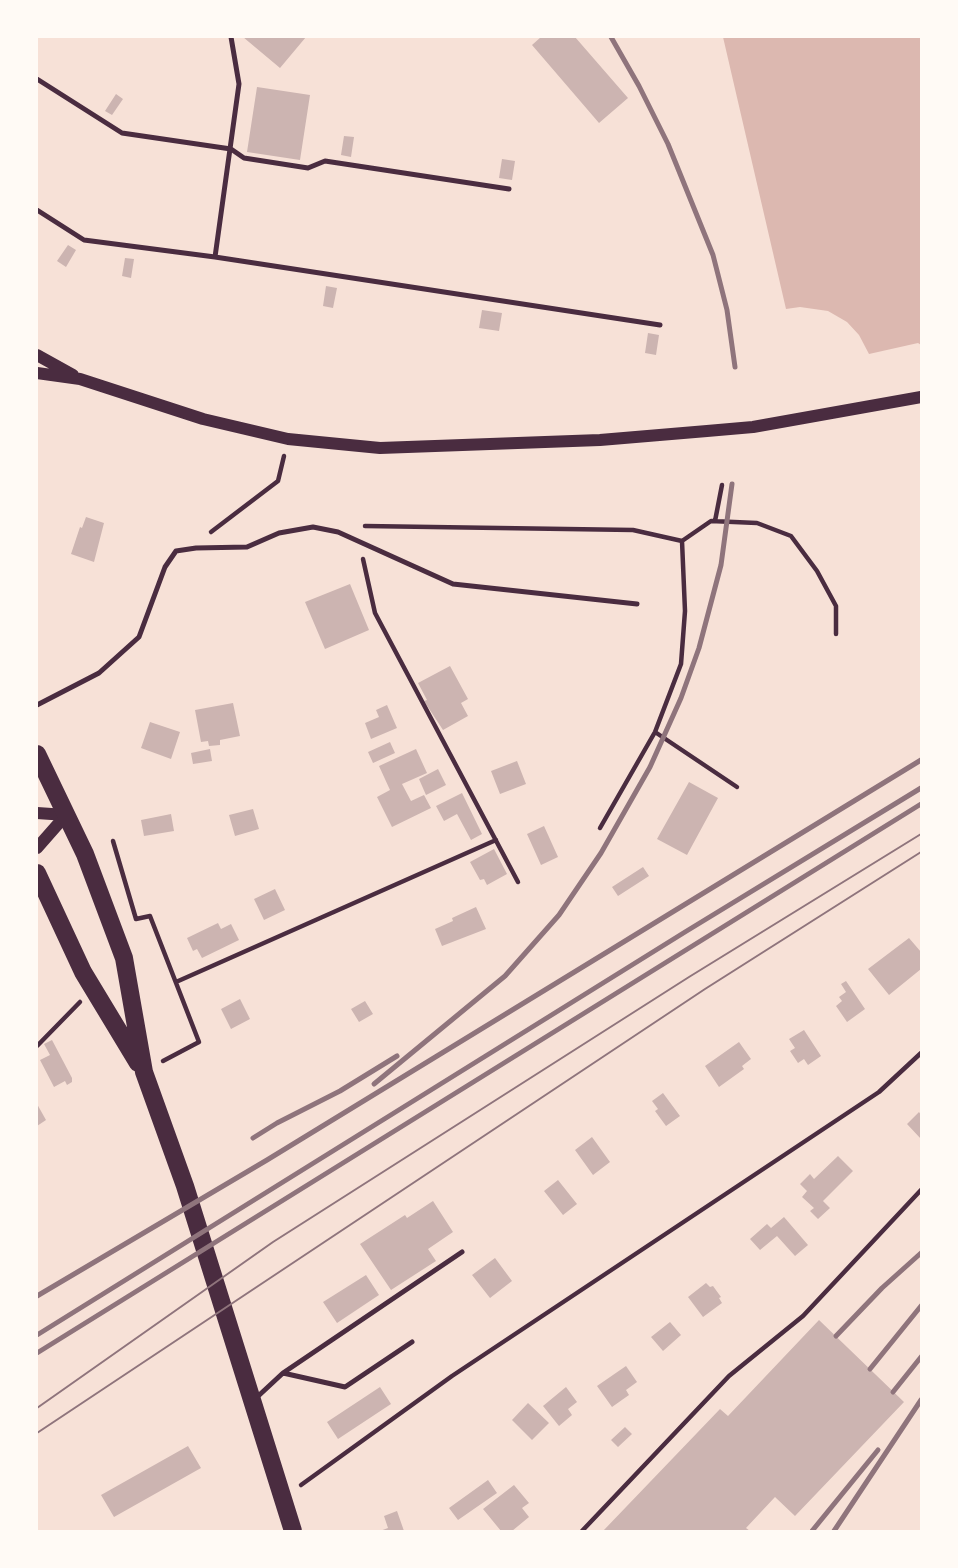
<!DOCTYPE html>
<html>
<head>
<meta charset="utf-8">
<style>
	body { margin:0 }
	#map { position:relative; width:958px; height:1568px; overflow:hidden; background:#f7e1d7; font-family:Mulish,sans-serif }
	canvas { display:block }
	.frame { position:absolute; inset:0; border:38px solid #fffaf5; pointer-events:none }
</style>
</head>
<body>
<div id="map">
<canvas width="958" height="1568"></canvas>
<div class="frame"></div>
</div>
<script>
const ctx = document.querySelector('canvas').getContext('2d');
ctx.lineJoin = 'round';
function paint(path, color) { ctx.fillStyle = color; ctx.fill(path, 'evenodd'); }
const poly = rows => new Path2D(rows.map(r => 'M' + r).join(''));
function trace(path, color, width, dash) { ctx.strokeStyle = color; ctx.lineWidth = width; ctx.lineCap = dash ? 'butt' : 'round'; ctx.setLineDash(dash || []); ctx.stroke(path); }
paint(poly([
	[723,37,921,37,921,345,918,343,869,354,859,335,847,322,828,311,800,307,786,309]
]), '#dcb8b0');
paint(poly([
	[243,37,306,37,280,68],
	[541,37,575,37,628,98,599,123,532,45],
	[257,87,310,95,300,160,247,152],
	[116,94,123,99,112,115,105,111],
	[344,136,354,137,351,157,341,155],
	[502,159,515,161,512,180,499,178],
	[68,245,76,250,66,267,57,261],
	[125,258,134,259,131,278,122,276],
	[326,286,337,288,333,308,323,306],
	[482,310,502,313,499,331,479,328],
	[648,333,659,335,656,355,645,353],
	[86,517,104,523,94,562,71,554,80,527,82,528],
	[350,584,369,630,325,649,305,602],
	[450,666,468,699,461,703,468,716,443,730,424,701,427,700,418,683],
	[233,703,240,736,220,740,220,745,209,746,208,741,201,742,195,710],
	[387,705,397,728,371,739,365,723,379,717,376,710],
	[150,722,180,732,171,759,141,748],
	[390,742,395,753,373,763,368,752],
	[210,749,212,761,193,764,191,753],
	[416,749,427,773,402,784,411,801,424,795,431,808,392,827,377,797,390,790,379,766],
	[517,761,526,784,500,794,491,771],
	[438,769,446,785,426,795,419,779],
	[689,782,718,798,687,855,657,839],
	[462,793,482,834,471,840,457,814,444,821,436,806],
	[253,809,259,829,235,836,229,815],
	[171,814,174,831,144,836,141,820],
	[544,826,558,857,541,865,527,834],
	[494,849,507,874,487,885,484,879,480,880,470,862],
	[643,867,649,876,618,896,612,887],
	[275,889,285,910,264,920,254,899],
	[476,907,486,929,442,946,435,929,453,921,452,918],
	[218,923,221,929,231,924,239,940,202,958,197,949,193,951,187,938],
	[909,938,921,952,921,969,889,995,868,969],
	[846,981,865,1009,847,1022,836,1006,842,1001,839,997,846,992,841,984],
	[240,999,250,1019,231,1029,221,1009],
	[365,1001,373,1014,359,1022,351,1009],
	[804,1030,821,1056,808,1065,804,1059,798,1063,790,1051,795,1048,789,1039],
	[52,1040,72,1078,72,1082,67,1085,65,1081,54,1087,40,1060,50,1055,44,1044],
	[739,1042,751,1059,742,1066,744,1069,719,1087,705,1066],
	[663,1093,680,1116,666,1126,655,1111,658,1109,652,1101],
	[37,1104,46,1120,37,1126],
	[919,1112,921,1115,921,1139,907,1124],
	[592,1137,610,1162,593,1175,575,1150],
	[838,1156,853,1171,823,1201,830,1208,818,1219,810,1211,814,1208,802,1197,807,1191,800,1184,810,1174,814,1179],
	[558,1180,577,1204,563,1215,544,1191],
	[433,1201,453,1232,428,1249,436,1261,391,1290,360,1244,405,1215,407,1218],
	[784,1217,808,1245,795,1256,777,1236,760,1250,750,1239,767,1224,771,1228],
	[495,1258,512,1281,490,1298,472,1275],
	[366,1275,379,1295,337,1323,323,1302],
	[706,1283,710,1287,713,1286,721,1297,719,1298,722,1303,703,1317,688,1297],
	[819,1320,904,1402,795,1516,775,1497,746,1528,750,1531,603,1531,720,1409,728,1416],
	[670,1322,681,1335,663,1351,651,1337],
	[626,1366,637,1382,626,1390,629,1395,612,1407,597,1386],
	[380,1387,391,1404,338,1439,327,1422],
	[566,1387,577,1402,568,1409,572,1415,559,1426,543,1406],
	[528,1403,549,1423,532,1440,512,1420],
	[625,1427,632,1434,618,1447,611,1440],
	[188,1446,201,1468,114,1517,101,1495],
	[488,1480,497,1493,458,1520,449,1508],
	[514,1485,529,1503,522,1508,529,1517,512,1531,501,1531,483,1509],
	[397,1511,404,1531,380,1531,388,1528,384,1516]
]), '#ccb4b1');
trace(poly([
	[715,521,722,485],
	[365,526,633,530,682,541,711,521,757,523,791,536,817,571,836,606,836,634],
	[211,532,278,481,284,456],
	[363,559,375,613,518,882],
	[655,732,737,787],
	[600,828,655,732,681,664,685,611,682,541],
	[113,841,136,919,150,916,199,1042,163,1061],
	[176,982,496,840],
	[37,1046,80,1002],
	[301,1485,452,1376,879,1092,921,1053],
	[582,1531,729,1376,803,1316,921,1190]
]), '#4a2c40', 4.5);
trace(poly([
	[37,79,122,133,231,149,244,158,308,168,325,161,509,189],
	[37,210,84,240,215,257,660,325],
	[215,257,239,84,231,37],
	[37,705,99,673,139,637,165,567,176,551,196,548,247,547,279,533,313,527,338,532,453,584,637,604],
	[283,1373,462,1252],
	[255,1399,283,1373,345,1387,412,1342]
]), '#4a2c40', 5);
trace(poly([
	[37,355,73,375],
	[37,373,80,379,203,419,288,439,380,448,600,440,707,431,753,427,921,397],
	[37,813,66,815],
	[37,848,66,815]
]), '#4a2c40', 12);
trace(poly([
	[37,754,85,854,124,958,144,1072,185,1186,293,1531],
	[37,873,83,972,138,1063]
]), '#4a2c40', 18);
trace(poly([
	[37,1408,273,1242,689,977,921,834],
	[37,1433,705,989,921,852]
]), '#8f747c', 2);
trace(poly([
	[611,37,639,86,668,144,713,255,727,310,735,367],
	[374,1084,505,976,559,915,601,853,650,767,681,698,699,648,721,565,732,484],
	[253,1138,277,1123,340,1091,397,1056],
	[37,1296,267,1160,921,760],
	[37,1335,685,932,921,788],
	[836,1336,882,1288,921,1253],
	[37,1353,921,804],
	[870,1369,921,1306],
	[893,1392,921,1357],
	[812,1531,878,1450],
	[834,1531,921,1400]
]), '#8f747c', 5);
</script>
</body>
</html>
